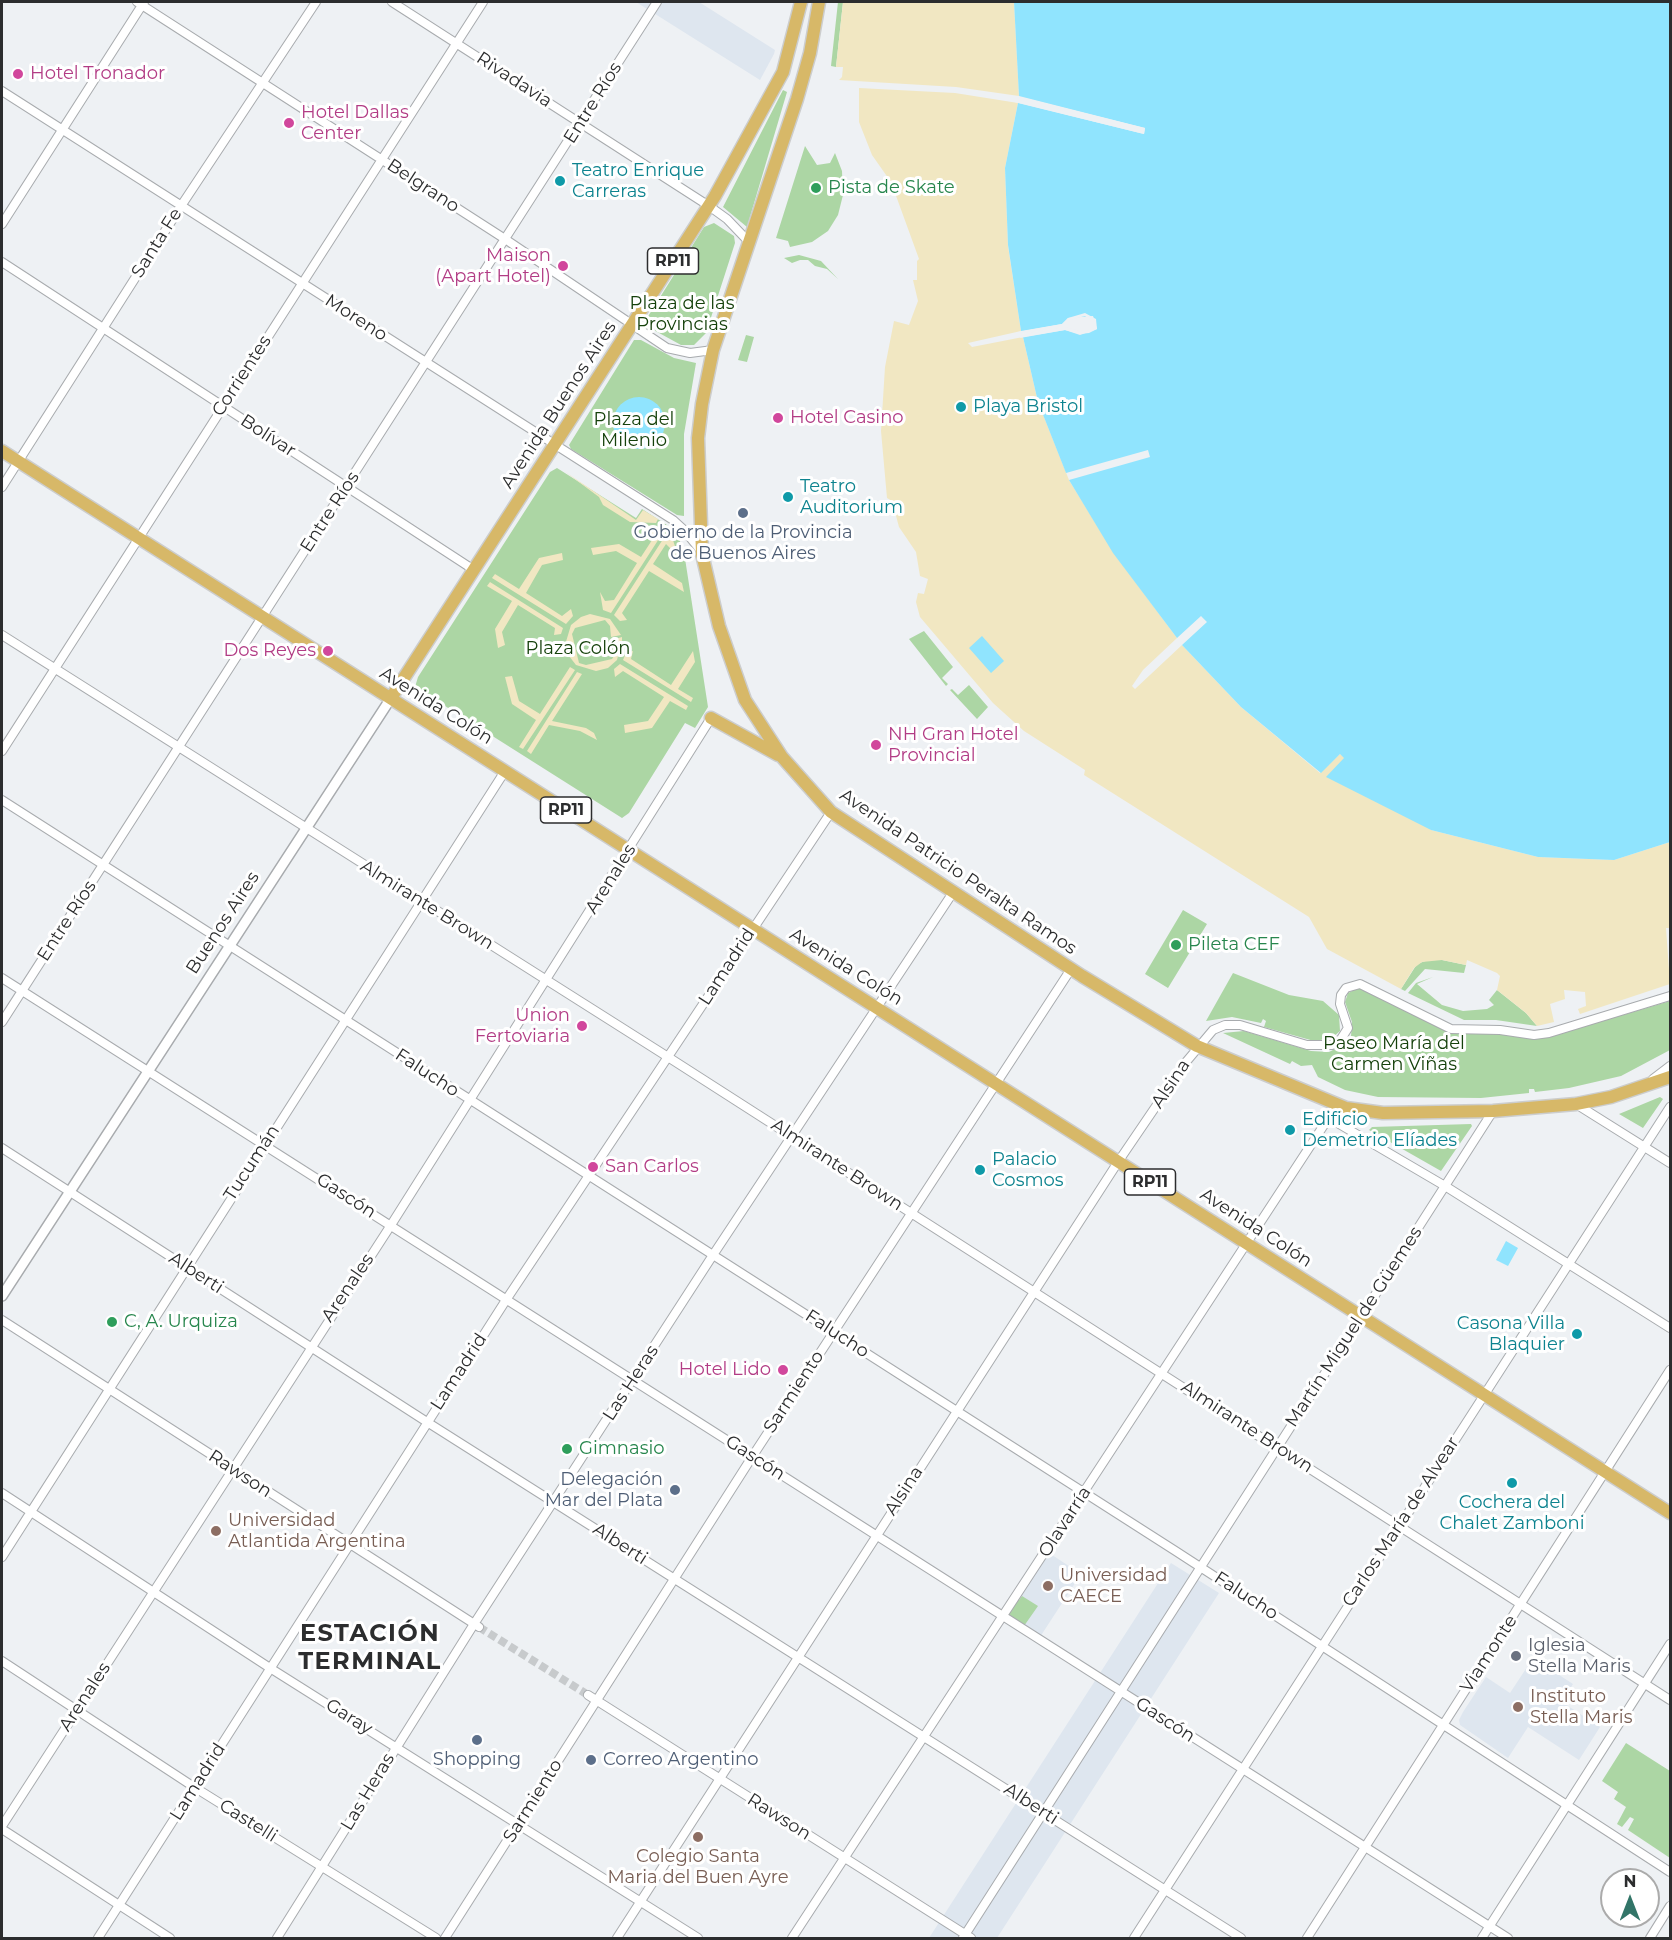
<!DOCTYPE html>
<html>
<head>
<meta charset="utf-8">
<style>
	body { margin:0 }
	#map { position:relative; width:1672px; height:1940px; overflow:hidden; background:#eef1f4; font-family:Montserrat,sans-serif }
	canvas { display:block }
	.frame { position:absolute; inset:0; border:3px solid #2c2d2e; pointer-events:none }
	.north { position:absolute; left:1600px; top:1868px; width:60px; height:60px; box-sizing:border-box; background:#fff; border:2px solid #ababab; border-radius:50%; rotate:0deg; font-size:16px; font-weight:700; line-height:24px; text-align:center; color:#2c2d2e }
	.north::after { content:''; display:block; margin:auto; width:21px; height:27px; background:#327568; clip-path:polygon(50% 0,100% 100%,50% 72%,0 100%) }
</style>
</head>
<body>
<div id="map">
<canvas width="1672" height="1940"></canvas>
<div class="frame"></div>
<div class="north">N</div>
</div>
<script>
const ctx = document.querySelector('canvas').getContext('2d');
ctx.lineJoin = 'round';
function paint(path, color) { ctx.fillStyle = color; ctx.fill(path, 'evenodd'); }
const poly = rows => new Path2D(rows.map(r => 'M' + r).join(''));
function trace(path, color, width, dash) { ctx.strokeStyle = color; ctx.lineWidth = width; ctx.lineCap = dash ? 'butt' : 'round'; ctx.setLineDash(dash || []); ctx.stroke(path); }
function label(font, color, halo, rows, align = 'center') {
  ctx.font = font + ' Montserrat,sans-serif'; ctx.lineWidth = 6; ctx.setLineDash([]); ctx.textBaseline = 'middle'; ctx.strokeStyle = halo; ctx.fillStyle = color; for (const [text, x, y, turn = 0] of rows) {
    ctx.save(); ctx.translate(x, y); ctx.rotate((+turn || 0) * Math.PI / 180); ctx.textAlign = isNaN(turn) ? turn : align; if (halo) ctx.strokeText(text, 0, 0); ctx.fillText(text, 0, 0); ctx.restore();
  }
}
paint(poly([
	[636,2,699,2,775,50,774,54,760,80],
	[1046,1551,1081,1574,1040,1637,1005,1614],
	[1171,1563,1219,1593,997,1938,929,1938],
	[1533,1658,1573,1684,1562,1702,1600,1727,1579,1760,1528,1727,1508,1758,1460,1725,1459,1720,1463,1712,1486,1677,1510,1693]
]), '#dee6ef');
paint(poly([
	[838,2,843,2,836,67,831,66],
	[783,90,787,92,747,227,723,207],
	[805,146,817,165,830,163,835,153,842,171,843,195,838,215,828,231,812,242,790,247,788,241,776,238],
	[714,223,734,236,735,243,706,333,694,345,681,345,650,328,647,318,704,227],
	[799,255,821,261,838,279,827,269,815,266,808,260,800,260,792,263,784,258],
	[746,335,754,337,747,362,738,360],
	[634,340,641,340,674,358,696,363,684,434,684,516,677,515,571,449,569,445],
	[557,468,636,518,642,509,670,527,678,536,684,552,708,707,695,728,685,723,629,813,622,818,415,687,418,677,550,472],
	[924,631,953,667,942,678,948,684,946,686,909,639],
	[969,685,988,707,977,719,950,690,952,689,958,695],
	[1183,910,1207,924,1168,988,1145,974],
	[1442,960,1466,965,1464,973,1425,969,1405,991,1401,989,1417,964,1428,960],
	[1233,973,1289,995,1323,1001,1339,1015,1340,1031,1332,1038,1314,1041,1264,1027,1266,1021,1263,1019,1261,1023,1232,1017,1206,1021],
	[1433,977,1417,984,1442,1005,1463,1011,1487,1009,1494,1005,1489,1000,1497,990,1526,1013,1537,1026,1496,1020,1464,1020,1408,993,1416,983],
	[1358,988,1367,990,1453,1033,1500,1033,1532,1038,1545,1038,1670,1001,1670,1050,1621,1076,1569,1088,1535,1092,1534,1089,1529,1089,1529,1093,1481,1098,1378,1097,1345,1090,1318,1077,1312,1065,1301,1066,1292,1061,1290,1064,1223,1033,1244,1031,1311,1051,1329,1052,1343,1045,1351,1036,1352,1022,1345,1002,1348,993],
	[1660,1097,1663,1099,1643,1128,1619,1114],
	[1471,1124,1472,1126,1441,1171,1369,1130,1372,1127],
	[1022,1596,1038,1606,1024,1626,1005,1614,1015,1597,1019,1600],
	[1626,1743,1670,1771,1670,1858,1628,1830,1634,1819,1630,1817,1622,1827,1617,1824,1626,1807,1614,1799,1618,1792,1602,1781]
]), '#acd6a4');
paint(poly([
	[843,2,1014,2,1019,96,956,87,839,80,842,77,843,67,836,67],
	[859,88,955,93,1018,103,1005,168,1008,246,1021,331,968,343,972,347,1023,337,1038,402,1069,480,1114,553,1177,638,1143,670,1132,686,1135,689,1182,645,1241,707,1320,773,1340,754,1431,830,1538,857,1614,860,1670,842,1670,928,1666,928,1670,984,1580,1014,1578,1009,1586,1006,1585,992,1564,990,1565,999,1550,1004,1554,1022,1537,1026,1526,1013,1497,990,1500,976,1497,973,1467,960,1466,965,1442,960,1422,962,1414,968,1401,989,1327,949,1309,917,1084,775,1085,770,1024,731,993,703,920,617,916,602,918,593,924,594,928,579,920,576,916,552,899,527,892,501,887,498,881,431,885,367,894,321,909,325,918,301,913,280,917,280,917,261,919,259,891,182,872,155,859,122],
	[564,471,636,520,643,510,658,519,656,523,630,522,603,505,599,497],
	[638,526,658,527,664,531,611,613,603,610,600,592,605,601,614,600,637,563,616,551,593,555,591,548,619,544,641,557,654,537],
	[667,533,673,540,678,556,666,544,653,564,682,583,684,592,649,571,622,613,627,620,620,621,614,615],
	[562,553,563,560,542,565,526,593,562,616,571,609,573,616,566,624,492,578,495,574,519,589,539,558],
	[490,582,563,628,561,634,554,635,555,628,518,605,502,632,505,645,498,648,495,629,512,601,487,586],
	[590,614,610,619,621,635,611,637,610,626,605,620,575,628,572,634,579,663,586,665,612,659,616,653,612,640,622,637,622,640,617,660,608,668,596,671,576,665,569,656,565,645,571,625,581,617],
	[633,651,631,659,671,685,693,651,695,662,678,689,693,698,691,702,623,660,626,653],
	[620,664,688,706,686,710,670,701,652,728,625,733,624,725,648,721,664,697,623,671,615,677,614,669],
	[570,667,575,670,523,749,519,747,536,720,512,704,505,677,512,676,519,701,540,714],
	[577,672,582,674,552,721,586,728,594,733,597,740,580,731,549,725,531,754,527,751]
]), '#f1e7c2');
paint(poly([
	[1014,2,1670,2,1670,842,1614,860,1538,857,1431,830,1326,777,1344,758,1340,754,1321,773,1241,707,1182,645,1207,622,1201,616,1177,638,1113,553,1069,480,1150,457,1148,450,1066,473,1038,402,1023,337,1065,330,1080,334,1089,333,1097,329,1093,316,1068,318,1062,324,1021,331,1008,245,1005,168,1018,103,1144,134,1145,128,1019,96],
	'613 423a26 26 0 1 1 52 0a26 26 0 1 1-52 0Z',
	[982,636,1004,661,991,673,969,648],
	[1506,1241,1518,1248,1508,1266,1496,1260]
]), '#90e4fe');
paint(poly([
	[1016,96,1145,128,1144,134,1015,102,1019,100,1142,130,1019,99],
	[1085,313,1096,319,1097,329,1080,335,1065,330,1020,338,1022,334,1065,327,1080,331,1089,330,1094,327,1095,323,1085,316,1070,320,1063,327,1021,334,1018,332,1062,324,1068,318]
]), '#eef1f4');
trace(poly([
	[479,1627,588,1695]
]), '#c7cacc', 8, [8, 4]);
const minor = poly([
	[137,2,505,239,667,348,690,353,713,350],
	[392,2,709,206,727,219,750,243],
	[2,91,673,520,684,530,702,552],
	[2,224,144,2],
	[2,262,474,570],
	[2,487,181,206,316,2],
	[2,635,668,1057,1670,1700],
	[2,751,483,2],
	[2,800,1174,1550,1670,1872],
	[2,978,1508,1938],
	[2,1022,657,2],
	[1653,1079,1670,1066],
	[1576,1104,1670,1163],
	[1329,1118,1445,1186,1670,1328],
	[2,1148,427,1422,1241,1938],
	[2,1320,479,1627],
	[2,1493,270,1668,698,1938],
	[2,1557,505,771],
	[2,1661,194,1787,436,1938],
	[588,1695,971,1938],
	[2,1826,391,1225,711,718],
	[2,1829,170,1938],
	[98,1938,506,1300,831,812],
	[277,1938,474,1624,713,1255,952,894],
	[445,1938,752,1457,1071,969],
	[617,1938,1118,1162,1186,1062,1213,1030,1225,1025,1240,1025,1307,1045,1332,1045,1341,1039,1348,1028,1340,1004,1341,995,1346,988,1360,984,1451,1029,1500,1030,1534,1035,1549,1033,1670,996],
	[792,1938,1337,1105],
	[963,1938,1493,1111],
	[1134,1938,1670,1107],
	[1307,1938,1670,1370],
	[1482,1938,1670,1644],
	[1650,1938,1670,1906]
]);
const tertiary = poly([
	[2,1296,391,698]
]);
const primary = poly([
	[819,2,810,53,797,99,713,350,702,404,698,438,702,554,719,626,745,700,782,757,831,812,1082,976,1197,1046,1346,1108,1383,1113,1493,1111,1576,1104,1611,1097,1670,1077],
	[2,451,1670,1513],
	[391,698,715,196,783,72,801,2],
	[711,718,778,755]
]);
trace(minor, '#a8abae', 10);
trace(tertiary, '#a8abae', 12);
trace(primary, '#cccdcd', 15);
trace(minor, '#fff', 8);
trace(tertiary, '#fff', 9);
trace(primary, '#d7b868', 12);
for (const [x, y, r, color] of [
	[18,74,6,"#d1479c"],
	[289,123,6,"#d1479c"],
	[560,181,6,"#0f9aa8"],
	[816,188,6,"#2e9e5b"],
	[563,266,6,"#d1479c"],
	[961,407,6,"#0f9aa8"],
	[778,418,6,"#d1479c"],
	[788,497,6,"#0f9aa8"],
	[743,513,6,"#5c6f8a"],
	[328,651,6,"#d1479c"],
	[876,745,6,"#d1479c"],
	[1176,945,6,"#2e9e5b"],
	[582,1026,6,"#d1479c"],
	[1290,1130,6,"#0f9aa8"],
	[593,1167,6,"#d1479c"],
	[980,1170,6,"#0f9aa8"],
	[112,1322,6,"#2e9e5b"],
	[1577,1334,6,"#0f9aa8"],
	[783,1370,6,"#d1479c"],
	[567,1449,6,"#2e9e5b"],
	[1512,1483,6,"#0f9aa8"],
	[675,1490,6,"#5c6f8a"],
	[216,1531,6,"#8d6e63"],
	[1048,1586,6,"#8d6e63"],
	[1516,1656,6,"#6b7280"],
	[1518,1707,6,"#8d6e63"],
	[477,1740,6,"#5c6f8a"],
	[591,1760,6,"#5c6f8a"],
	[698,1837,6,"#8d6e63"]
]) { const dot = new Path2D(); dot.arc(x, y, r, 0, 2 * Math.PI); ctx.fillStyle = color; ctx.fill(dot); trace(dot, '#fff', 2); }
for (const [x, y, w] of [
	[673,261,51],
	[566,810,51],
	[1150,1182,51]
]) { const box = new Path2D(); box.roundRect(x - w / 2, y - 13, w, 26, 4.5); ctx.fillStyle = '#fff'; ctx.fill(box); trace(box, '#2c2d2e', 1.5); }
label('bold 16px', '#2c2d2e', null, [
	["RP11",673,261],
	["RP11",566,810],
	["RP11",1150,1182]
]);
label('18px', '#b23c85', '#fff', [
	["Hotel Tronador",30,74],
	["Hotel Dallas",301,113],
	["Center",301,134],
	["Maison",551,256,"right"],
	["(Apart Hotel)",551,277,"right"],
	["Hotel Casino",790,418],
	["Dos Reyes",316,651,"right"],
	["NH Gran Hotel",888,735],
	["Provincial",888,756],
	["Union",570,1016,"right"],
	["Fertoviaria",570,1037,"right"],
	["San Carlos",605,1167],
	["Hotel Lido",771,1370,"right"]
], 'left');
label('18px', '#2c2d2e', '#fff', [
	["Rivadavia",514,80,33],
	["Entre Ríos",593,103,-58],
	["Belgrano",423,186,33],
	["Santa Fe",157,243,-58],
	["Moreno",356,318,33],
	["Corrientes",242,376,-57],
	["Avenida Buenos Aires",559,405,-57],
	["Bolívar",268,436,33],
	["Entre Ríos",330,512,-57],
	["Avenida Colón",436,706,32],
	["Avenida Patricio Peralta Ramos",958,872,34],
	["Arenales",611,879,-58],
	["Almirante Brown",427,905,32],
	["Entre Ríos",67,921,-57],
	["Buenos Aires",223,923,-57],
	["Lamadrid",727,967,-57],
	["Avenida Colón",846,967,32],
	["Falucho",427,1073,33],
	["Alsina",1171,1084,-56],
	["Tucumán",252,1163,-57],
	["Almirante Brown",837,1165,33],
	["Gascón",346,1196,33],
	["Avenida Colón",1256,1228,33],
	["Alberti",196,1273,33],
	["Arenales",348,1288,-56],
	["Martín Miguel de Güemes",1354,1327,-57],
	["Falucho",837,1334,33],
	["Lamadrid",459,1372,-57],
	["Las Heras",631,1383,-57],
	["Sarmiento",794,1392,-57],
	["Almirante Brown",1247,1427,33],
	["Gascón",755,1458,33],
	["Rawson",240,1474,33],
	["Alsina",904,1491,-57],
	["Olavarría",1065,1522,-57],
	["Carlos María de Alvear",1401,1522,-57],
	["Alberti",620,1544,33],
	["Falucho",1246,1596,33],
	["Viamonte",1489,1654,-57],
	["Arenales",85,1697,-57],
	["Garay",349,1717,32],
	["Gascón",1165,1720,33],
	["Lamadrid",198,1782,-58],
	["Las Heras",368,1792,-59],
	["Sarmiento",533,1801,-58],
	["Alberti",1031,1804,33],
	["Rawson",779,1817,32],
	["Castelli",248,1821,32]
]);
label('18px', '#0d838f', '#fff', [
	["Teatro Enrique",572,171],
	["Carreras",572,192],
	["Playa Bristol",973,407],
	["Teatro",800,487],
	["Auditorium",800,508],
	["Edificio",1302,1120],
	["Demetrio Elíades",1302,1141],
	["Palacio",992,1160],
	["Cosmos",992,1181],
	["Casona Villa",1565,1324,"right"],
	["Blaquier",1565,1345,"right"],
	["Cochera del",1512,1503,"center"],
	["Chalet Zamboni",1512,1524,"center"]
], 'left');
label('18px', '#27864d', '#fff', [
	["Pista de Skate",828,188],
	["Pileta CEF",1188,945],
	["C, A. Urquiza",124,1322],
	["Gimnasio",579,1449]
], 'left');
label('18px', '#15410b', '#fff', [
	["Plaza de las",682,304],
	["Provincias",682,325],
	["Plaza del",634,420],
	["Milenio",634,441],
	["Plaza Colón",578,649],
	["Paseo María del",1394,1044],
	["Carmen Viñas",1394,1065]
]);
label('18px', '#4e5e75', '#fff', [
	["Gobierno de la Provincia",743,533],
	["de Buenos Aires",743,554],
	["Delegación",663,1480,"right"],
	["Mar del Plata",663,1501,"right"],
	["Shopping",477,1760],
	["Correo Argentino",603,1760,"left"]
]);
label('18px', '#785e54', '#fff', [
	["Universidad",228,1521],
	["Atlantida Argentina",228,1542],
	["Universidad",1060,1576],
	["CAECE",1060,1597],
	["Instituto",1530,1697],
	["Stella Maris",1530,1718],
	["Colegio Santa",698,1857,"center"],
	["Maria del Buen Ayre",698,1878,"center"]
], 'left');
label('18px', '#5b616d', '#fff', [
	["Iglesia",1528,1646],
	["Stella Maris",1528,1667]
], 'left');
ctx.letterSpacing = '1.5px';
label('bold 24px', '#2c2d2e', '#fff', [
	["ESTACIÓN",370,1634],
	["TERMINAL",370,1662]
]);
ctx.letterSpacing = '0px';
</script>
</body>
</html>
